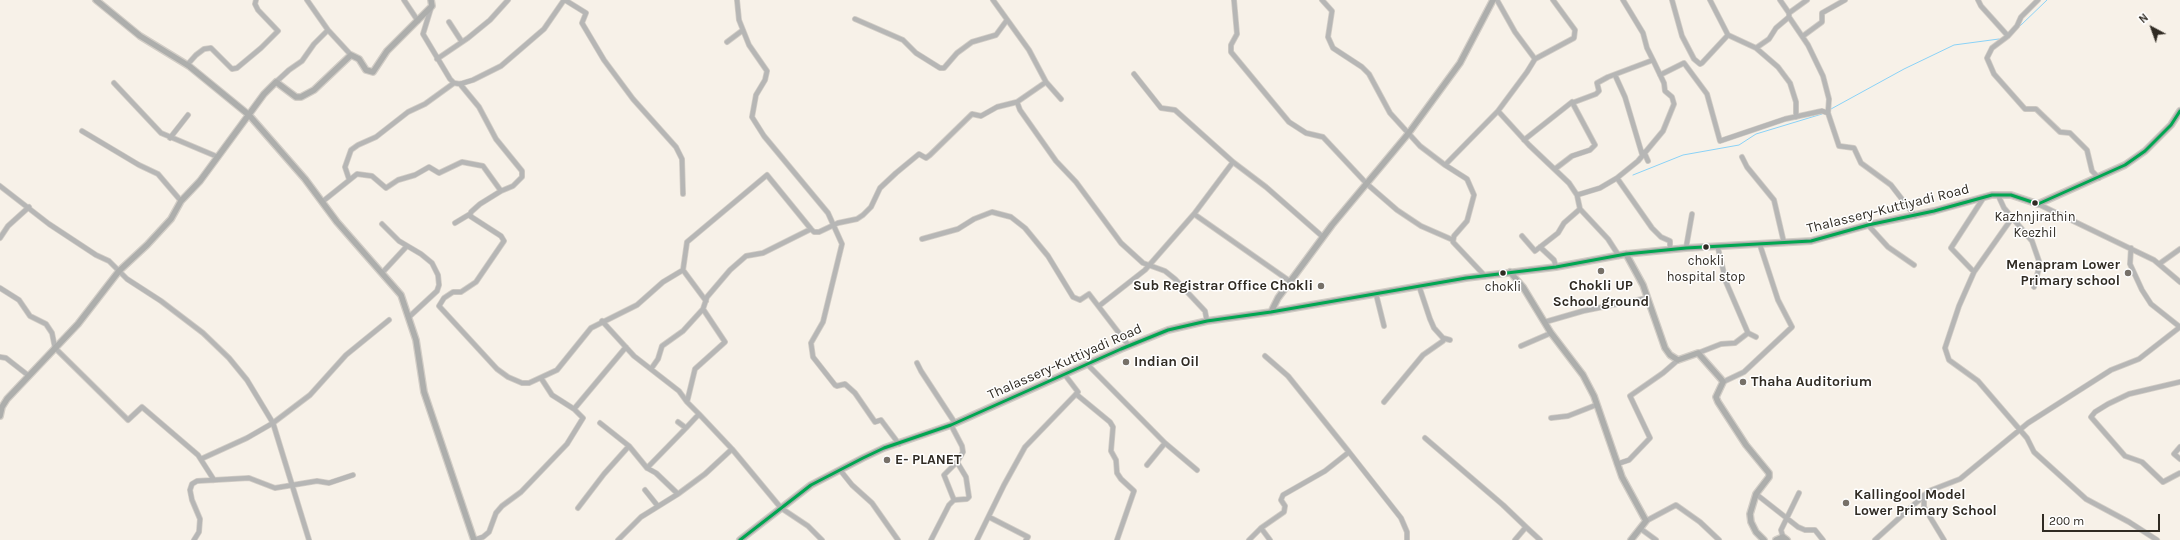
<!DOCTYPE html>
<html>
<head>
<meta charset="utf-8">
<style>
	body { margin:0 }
	#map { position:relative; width:2180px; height:540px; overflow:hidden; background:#f7f1e8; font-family:Karla,sans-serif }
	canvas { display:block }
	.north { position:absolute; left:2132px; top:8px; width:40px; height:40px; -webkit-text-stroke:3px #fff; paint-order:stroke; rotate:319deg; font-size:11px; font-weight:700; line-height:16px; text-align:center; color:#302b23 }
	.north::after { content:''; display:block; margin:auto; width:14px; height:18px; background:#302b23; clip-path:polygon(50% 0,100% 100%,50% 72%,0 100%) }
	.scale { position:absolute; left:2042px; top:514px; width:118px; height:18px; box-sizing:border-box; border:2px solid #302b23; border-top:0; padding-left:5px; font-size:12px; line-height:14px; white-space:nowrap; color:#302b23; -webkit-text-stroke:3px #fff; paint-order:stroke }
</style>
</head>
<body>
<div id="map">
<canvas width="2180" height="540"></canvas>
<div class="north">N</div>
<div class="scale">200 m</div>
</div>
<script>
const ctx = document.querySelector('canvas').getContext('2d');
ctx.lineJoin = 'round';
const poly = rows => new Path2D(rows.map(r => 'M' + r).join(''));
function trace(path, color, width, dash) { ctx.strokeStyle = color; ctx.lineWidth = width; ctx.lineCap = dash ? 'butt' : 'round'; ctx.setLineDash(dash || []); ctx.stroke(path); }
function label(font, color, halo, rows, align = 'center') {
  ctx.font = font + ' Karla,sans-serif'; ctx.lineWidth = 3; ctx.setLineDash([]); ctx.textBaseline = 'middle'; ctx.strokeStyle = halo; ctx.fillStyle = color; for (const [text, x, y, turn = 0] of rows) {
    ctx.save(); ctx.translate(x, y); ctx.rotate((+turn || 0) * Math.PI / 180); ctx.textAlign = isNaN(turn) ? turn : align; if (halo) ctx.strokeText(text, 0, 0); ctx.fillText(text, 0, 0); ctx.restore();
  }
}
trace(poly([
	[2020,26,2047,0],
	[1831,109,1904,69,1954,45,1999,39],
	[1633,175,1683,155,1739,145,1756,134,1822,114]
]), '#8ad2f7', 1);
const minor = poly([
	[307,0,328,30,351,55],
	[404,0,418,21],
	[565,0,586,13,582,23,604,60,633,99,676,147,682,159,683,194],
	[737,0,739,20,749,45,767,71,765,80,756,95,752,117,764,136,828,213,842,244,823,322,811,343,813,357,835,385,837,386,845,384,855,393,875,422,881,420,899,444],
	[993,0,1029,50,1046,82,1017,102],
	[1234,0,1237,34,1231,45,1231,52,1289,122,1306,133,1323,137,1367,184,1397,210,1421,226,1453,240],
	[1322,0,1332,11,1328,37,1333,48,1362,67,1369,74,1390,113,1420,146,1445,165,1498,111,1529,145,1569,183,1577,195,1580,209,1608,239,1619,256],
	[1497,0,1515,32,1535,59,1527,72,1498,111],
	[1672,0,1682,36,1694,59,1700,64,1702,63,1728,35],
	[1710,0,1728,35,1756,48,1769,39,1776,28,1789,17,1789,13],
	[1780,0,1789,13,1807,0],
	[1978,0,1981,6,2008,36],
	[2038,0,2021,17,2017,26,2008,36,1992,48,1987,58,1994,74,2025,109,2036,109,2060,132,2070,133,2087,150,2092,171,2099,178],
	[431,8,423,34,450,79,454,83,460,84,473,80,501,66,544,29,564,0],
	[855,19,903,40,916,53,940,68,944,68,957,53,972,42,996,35,1007,20],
	[449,22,462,42],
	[1803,36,1822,22,1822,13,1845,0],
	[727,42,743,30],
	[1756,48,1778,67,1790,83,1796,102,1796,117],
	[437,59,468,38,490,20,508,0],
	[1535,59,1574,38,1575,30,1553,0],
	[1653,60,1664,83,1665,91,1672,97,1674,104,1663,131,1638,161,1617,178,1652,228,1661,237,1670,241,1670,250],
	[187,65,196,55,204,49,211,48,232,69,237,68,261,48,278,31,258,10,255,4,256,0],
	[1134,74,1161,108,1175,110,1233,162,1266,187,1323,237],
	[1615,75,1625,97,1642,154],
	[1660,75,1684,63,1707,94,1720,141,1785,119,1822,111,1828,113,1829,99,1823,76,1808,45,1789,17],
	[276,82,289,70,302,61,314,44,328,30],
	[1046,82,1061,99],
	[114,83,161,133,218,157],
	[460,84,479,107,496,139,522,171,522,177,513,186,501,191],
	[1572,103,1596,94,1599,91,1597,83,1608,77,1653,60,1647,48,1643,33,1623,0],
	[1828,113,1839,146,1854,148,1861,163,1891,185,1915,216],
	[82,131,139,165,158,174,181,201],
	[170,138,188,115],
	[1524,140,1572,102,1595,145,1590,150,1572,156,1555,169],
	[1644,152,1648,161],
	[1742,157,1747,167,1774,200,1784,243],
	[1233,162,1194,214,1291,282],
	[1445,165,1467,179,1474,195,1467,221,1454,236,1453,242,1485,276],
	[349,179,345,167,351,150,358,145,376,137,408,112,425,104,454,83],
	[0,186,49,224,96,255,109,261,127,279,161,301,203,333,229,358,247,380,273,423,309,540],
	[1577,195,1600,188,1617,178],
	[1998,195,2004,208,2032,241,2040,264,2034,287],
	[322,202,357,174,372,176,386,188,398,180,415,175,429,167,439,173,462,162,483,166,501,191,480,204,471,212,470,216,501,236,504,241,476,282,461,292,453,292,444,298,439,306,497,369,508,377,522,383,529,383,557,370,591,328,637,305,663,282,683,270,687,242,767,175,811,229,814,232,819,232,838,223,857,219,863,215,871,207,880,188,896,173,919,154,926,158,930,155,972,114,981,116,997,107,1017,102,1020,110,1056,161,1076,182,1121,243,1143,263,1165,271,1175,279,1205,311,1207,321],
	[2038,204,2154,260,2180,282],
	[2012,218,1974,272,1959,306,1945,348,1949,360,1978,381,2027,438,2034,452,2086,499,2129,522,2157,540],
	[455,223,470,214],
	[382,224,399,241,421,254,432,263,438,275,439,285,437,291,409,317],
	[1868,225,1888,247,1914,265],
	[1522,236,1535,251,1558,233,1564,223,1580,209],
	[0,238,8,226,29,207],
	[922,239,958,229,974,219,992,212,1011,217,1025,228,1048,256,1073,297,1080,300,1089,294,1129,346],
	[1540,247,1554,260,1556,267],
	[1686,248,1692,214],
	[2131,248,2130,264,2142,290,2151,304,2180,327],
	[2159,264,2180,249],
	[683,270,706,301],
	[1974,272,1951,248,1984,197],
	[382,273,407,246],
	[0,288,19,300,30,316,46,324,52,333,55,348,128,420,142,407,198,455,214,480],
	[1376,294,1384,326],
	[1099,306,1145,270,1194,214],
	[602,321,634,356,679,391,687,402],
	[1545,322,1583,311,1647,298],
	[1748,333,1756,337],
	[1443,338,1450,340],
	[1521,346,1551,333],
	[1698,353,1721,344,1735,343,1748,333,1726,282,1718,248],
	[0,357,6,358,29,376],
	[917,363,921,371,955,423],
	[1088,365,1165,443,1197,470],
	[651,369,658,359,662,346,683,331,703,309],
	[541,378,552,395,574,409],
	[1723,382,1744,372,1792,327,1778,300,1760,245],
	[2180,382,2129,394,2108,404,2095,412,2091,417,2125,456,2142,462,2163,482,2180,473],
	[1076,394,1110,422,1113,427,1111,451,1116,460,1117,473,1121,479,1134,491,1117,540],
	[1384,402,1423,355,1443,341,1443,338,1434,328,1430,319,1419,286],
	[699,414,732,449,781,508,808,526,822,540],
	[1551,418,1568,416,1596,405],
	[678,422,686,428,699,414,687,402,695,369,725,342,703,309,707,297,730,270,746,256,763,253,811,229],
	[600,423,629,446,647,468,656,473,678,494],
	[951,425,962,446,963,452,957,462,944,475,954,500],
	[1425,438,1503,505,1526,527],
	[2180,447,2174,454,2180,459],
	[1349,452,1401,518,1407,532,1407,540],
	[201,459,247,438,273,423,310,395,346,355,389,320],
	[1617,464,1629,460,1650,438,1630,396,1663,373,1678,360],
	[1147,465,1165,443],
	[647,468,686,428],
	[840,470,852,485,872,503,898,540],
	[645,490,657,505],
	[1756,494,1798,527,1805,530,1815,530,1823,540],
	[1924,495,1924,507,1944,540],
	[578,508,604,474,629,446],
	[989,517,1028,537,1026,540],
	[1646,521,1676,505,1700,522,1719,540],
	[1261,528,1284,512,1285,506,1281,500,1283,495,1325,471,1349,452,1288,376,1265,356],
	[1641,529,1656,540],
	[1783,537,1781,530,1799,493],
	[194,540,199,532,200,519,192,500,190,490,192,484,197,481,249,478,275,488,317,481,329,483,353,475],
	[474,540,483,537,489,532,496,513,502,506,521,492,567,444,583,418,574,409,626,347],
	[618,540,641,517,678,494,705,474,732,449],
	[931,540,949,505,954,500,967,499,969,497,966,477,957,462],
	[977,540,1004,485,1025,447,1078,392,1065,375],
	[1249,540,1261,528,1270,540],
	[1515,540,1526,527,1540,540],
	[1875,540,1929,491,1960,479,2028,423,2111,370,2139,359,2180,327]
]);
const major = poly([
	[96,0,140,36,189,66,249,115,305,179,337,222,401,295,416,340,424,392,474,540],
	[1626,254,1643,285,1665,348,1670,355,1678,360,1698,353,1721,379,1723,382,1716,397,1718,402,1746,445,1769,473,1769,477,1756,494,1750,514,1751,522,1756,532,1764,540],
	[1510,272,1523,287,1551,333,1583,375,1594,396,1622,477,1646,521,1631,540],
	[1271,312,1278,298,1332,225,1408,134,1460,63,1493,0],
	[0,416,2,407,7,399,78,324,119,271,147,245,171,219,181,201,200,181,264,94,276,82,296,97,301,97,314,90,351,55,359,59,366,70,373,72,387,51,432,6,431,0],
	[740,540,811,485,863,458,884,448,951,425,1121,349,1168,330,1207,321,1271,312,1466,278,1556,267,1626,254,1686,248,1811,241,1868,225,1934,211,1992,195,2011,195,2038,204,2125,165,2145,151,2171,125,2180,111],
	[1776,540,1783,537,1787,540]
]);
trace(minor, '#d2cdc6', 6);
trace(major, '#d2cdc6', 8);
trace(minor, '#b6b6b5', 4.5);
trace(major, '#adaeac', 5.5);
trace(poly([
	[740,540,811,485,863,458,884,448,951,425,1121,349,1168,330,1207,321,1271,312,1466,278,1556,267,1626,254,1686,248,1811,241,1868,225,1934,211,1992,195,2011,195,2038,204,2125,165,2145,151,2171,125,2180,111]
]), '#00a651', 3);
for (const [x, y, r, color] of [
	[2035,203,3.5,"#302b23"],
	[1706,247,3.5,"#302b23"],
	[1601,271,4,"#767068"],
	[1503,273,3.5,"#302b23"],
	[2128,273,4,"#767068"],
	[1321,286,4,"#767068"],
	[1126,362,4,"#767068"],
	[1743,382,4,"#767068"],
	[887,460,4,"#767068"],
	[1846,503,4,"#767068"]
]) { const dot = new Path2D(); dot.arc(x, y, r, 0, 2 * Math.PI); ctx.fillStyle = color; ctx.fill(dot); trace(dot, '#fff', 1.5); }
label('13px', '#302b23', '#fff', [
	["Kazhnjirathin",2035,217],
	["Keezhil",2035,233],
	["chokli",1706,261],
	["hospital stop",1706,277],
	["chokli",1503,287]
]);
label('14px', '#302b23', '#fff', [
	["Thalassery-Kuttiyadi Road",1888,209,-14],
	["Thalassery-Kuttiyadi Road",1065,362,-24]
]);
label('bold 14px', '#302b23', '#fff', [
	["Menapram Lower",2120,265,"right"],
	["Primary school",2120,281,"right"],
	["Sub Registrar Office Chokli",1313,286,"right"],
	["Chokli UP",1601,286,"center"],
	["School ground",1601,302,"center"],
	["Indian Oil",1134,362],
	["Thaha Auditorium",1751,382],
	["E- PLANET",895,460],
	["Kallingool Model",1854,495],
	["Lower Primary School",1854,511]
], 'left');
</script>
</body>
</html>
